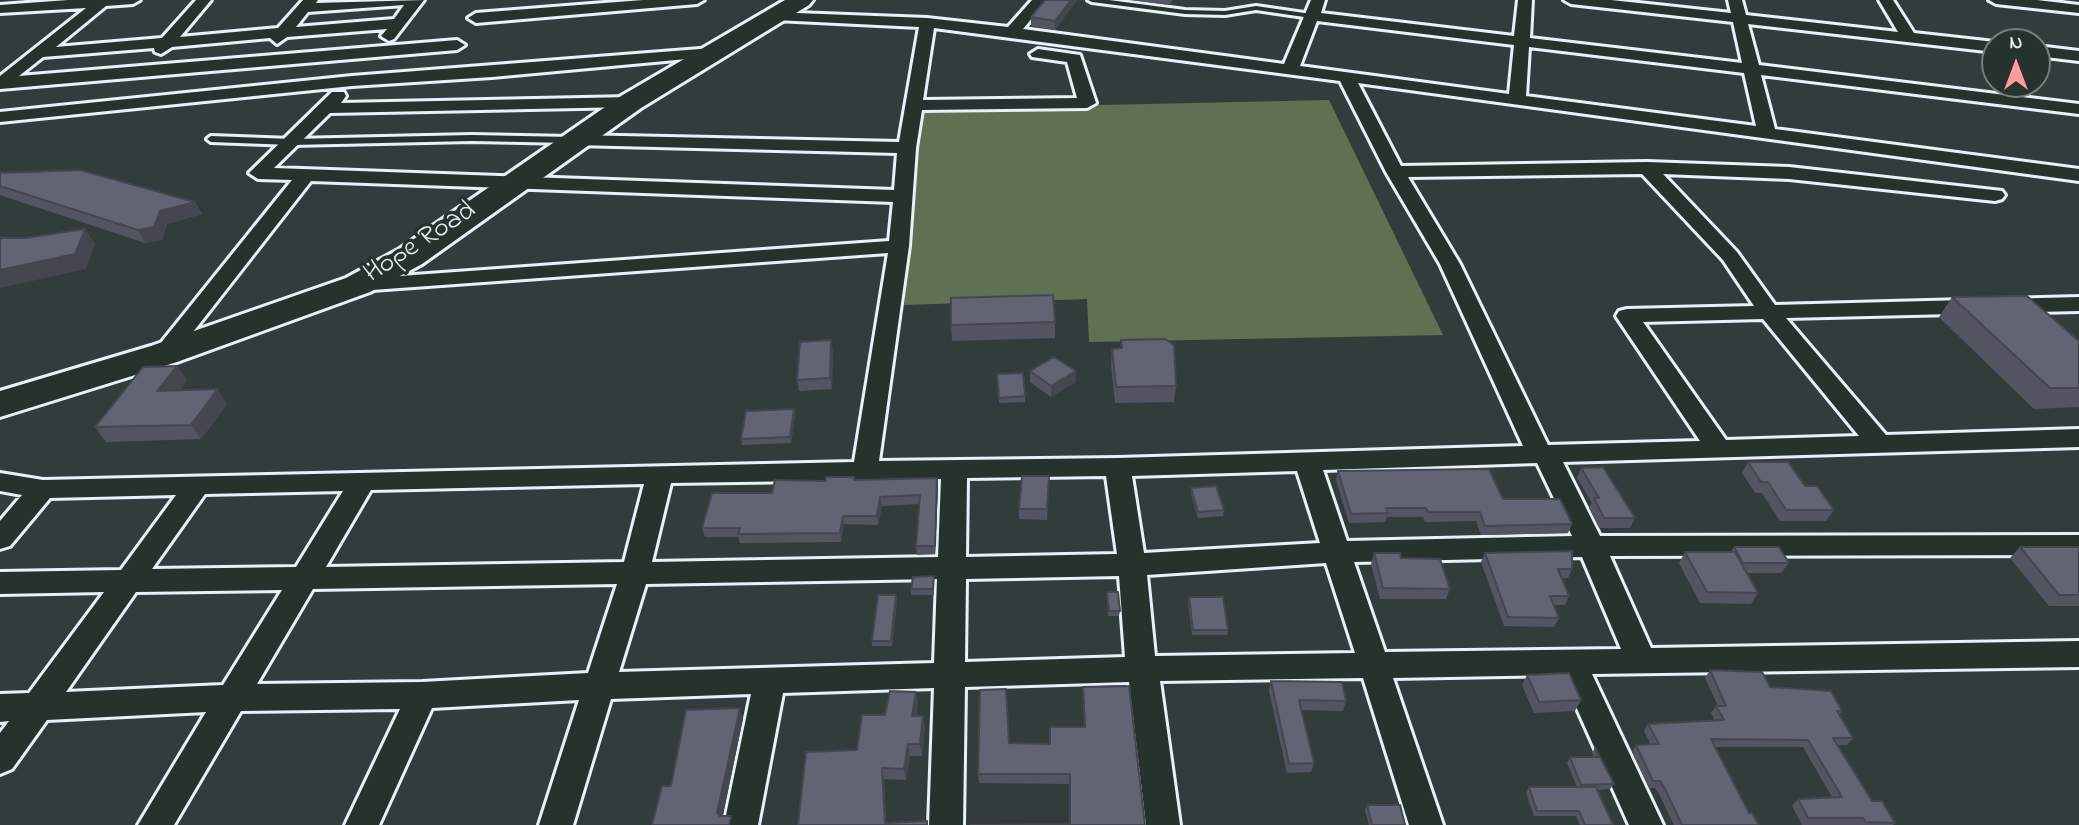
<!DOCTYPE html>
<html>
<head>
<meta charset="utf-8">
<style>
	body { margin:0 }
	#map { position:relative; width:2079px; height:825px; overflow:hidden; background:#323d3b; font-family:"Indie Flower",sans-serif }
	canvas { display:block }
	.north { position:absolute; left:1981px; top:28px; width:70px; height:70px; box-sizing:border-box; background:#26332d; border:2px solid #747f7e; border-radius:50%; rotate:0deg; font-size:19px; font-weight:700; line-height:28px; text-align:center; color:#e8f1f8 }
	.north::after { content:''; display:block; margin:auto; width:24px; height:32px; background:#ff9aa2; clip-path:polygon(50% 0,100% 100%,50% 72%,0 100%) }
</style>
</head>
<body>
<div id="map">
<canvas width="2079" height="825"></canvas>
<div class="north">N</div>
</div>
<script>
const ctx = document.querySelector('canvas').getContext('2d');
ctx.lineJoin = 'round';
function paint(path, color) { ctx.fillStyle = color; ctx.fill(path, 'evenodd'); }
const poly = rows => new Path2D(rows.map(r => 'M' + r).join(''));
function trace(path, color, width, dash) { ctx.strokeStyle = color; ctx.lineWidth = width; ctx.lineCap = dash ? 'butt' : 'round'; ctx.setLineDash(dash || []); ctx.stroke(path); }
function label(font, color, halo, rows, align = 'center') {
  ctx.font = font + ' "Indie Flower",sans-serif'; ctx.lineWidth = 7; ctx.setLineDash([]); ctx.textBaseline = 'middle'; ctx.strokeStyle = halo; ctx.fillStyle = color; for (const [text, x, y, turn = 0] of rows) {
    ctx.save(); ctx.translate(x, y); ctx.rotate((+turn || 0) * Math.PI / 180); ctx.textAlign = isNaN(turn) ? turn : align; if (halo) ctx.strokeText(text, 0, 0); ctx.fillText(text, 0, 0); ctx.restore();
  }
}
paint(poly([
	[1329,100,1443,335,1089,342,1087,299,904,305,920,109]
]), '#607052');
const service = poly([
	[1088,0,1109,0,1185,10,1225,11,1256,6,1311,14,1315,16,1311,18,1256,10,1225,15,1185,14,1092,2,1088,0],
	[472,135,571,137,576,140,571,143,472,141,292,145,211,142,207,139,211,136,292,139,472,135]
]);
const minor = poly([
	[68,0,140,0,133,4,106,6,56,47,162,38,196,0,211,0,180,37,278,28,303,0,318,0,316,3,424,0,394,39,389,41,381,36,387,29,287,37,277,44,270,38,172,47,161,54,155,52,154,48,43,57,19,76,457,40,465,45,457,50,0,89,0,76,86,8,0,13,0,5,68,0],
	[404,5,394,19,296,27,308,12,404,5],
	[643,0,704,0,697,4,476,23,468,18,476,13,643,0],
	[1032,0,1047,0,1023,29,1284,64,1311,0,1325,0,1321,13,1514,36,1518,0,1532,0,1530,38,1742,63,1733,22,1571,4,1564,0,1611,0,1731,13,1728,0,1742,0,1746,15,1898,32,1879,0,1893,0,1914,33,1995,42,1995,52,1748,24,1759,65,2079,104,2079,114,1761,75,1775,129,2079,169,2079,181,1358,83,1401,166,1647,162,1789,167,2002,191,2005,195,2002,199,1995,201,1789,179,1663,174,1737,252,1775,305,2079,297,2079,311,1786,318,1886,435,2079,429,2079,447,1563,462,1600,536,2079,535,2079,555,1610,556,1651,648,2079,641,2079,667,1592,674,1663,825,1629,825,1562,675,1393,678,1443,825,1409,825,1363,678,1160,681,1180,825,1146,825,1129,682,965,687,963,825,929,825,934,688,783,693,758,825,724,825,751,694,611,699,573,825,539,825,579,700,432,708,379,825,345,825,400,709,241,711,174,825,138,825,206,712,47,720,12,769,0,774,0,733,9,721,0,722,0,694,29,693,104,592,0,594,0,572,121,570,176,495,50,498,10,546,0,549,0,521,22,495,0,491,0,473,43,480,854,462,888,253,358,291,350,290,347,285,350,280,358,279,889,241,893,202,311,181,172,359,164,361,156,359,152,354,156,349,292,180,258,179,249,173,332,92,344,92,346,96,341,103,631,97,640,102,631,107,330,113,274,168,894,190,897,153,575,145,566,140,575,135,899,142,919,27,775,20,767,15,770,12,927,18,1008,27,1032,0],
	[1317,21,1514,45,1509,94,1300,66,1317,21],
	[934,28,1340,81,1386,172,1440,264,1523,446,1118,458,879,461,909,246,916,148,922,110,1087,108,1096,103,1080,55,1038,49,1030,54,1032,57,1067,62,1077,98,923,100,934,28],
	[1529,47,1744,73,1756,126,1526,96,1529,47],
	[1642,174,1723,260,1754,306,1627,309,1619,311,1616,316,1700,441,1548,445,1460,264,1408,177,1642,174],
	[1763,319,1859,436,1726,440,1643,322,1763,319],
	[1537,463,1572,536,1347,541,1323,470,1537,463],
	[1297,471,1320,543,1144,553,1132,476,1297,471],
	[1106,476,1117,554,966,557,967,478,1106,476],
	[941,479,938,557,652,562,671,483,941,479],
	[644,484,624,562,326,567,371,490,644,484],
	[343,491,296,567,152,569,205,494,343,491],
	[1582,557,1621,649,1385,652,1354,562,1582,557],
	[1326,563,1355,653,1155,656,1147,575,1326,563],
	[1119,576,1125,657,965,662,966,579,1119,576],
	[937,579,934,663,619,672,646,584,937,579],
	[617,584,588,673,422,682,257,684,313,589,617,584],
	[282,590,223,685,66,692,136,592,282,590],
	[1989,0,2037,0,2079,5,2079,13,1996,4,1989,0],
	[2037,46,2079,51,2079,61,2037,56,2037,46],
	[713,48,719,50,721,53,719,56,492,77,352,86,0,122,0,112,352,76,713,48]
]);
const trunk = poly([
	[785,0,813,0,809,5,641,108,422,264,370,292,177,362,0,417,0,391,151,346,346,278,398,250,621,96,785,0]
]);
trace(service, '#e8f1f8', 6);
trace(minor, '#e8f1f8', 6);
trace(trunk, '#e8f1f8', 6);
paint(service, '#26332d');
paint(minor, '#26332d');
paint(trunk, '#26332d');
paint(poly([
	[1077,0,1055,30,1031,26,1031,17],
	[1129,0,1173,0,1169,5],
	[0,173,195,202,202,214,167,224,162,240,145,243,0,195],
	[1952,297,2079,341,2079,407,2034,409,1939,317],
	[1055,322,1055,338,952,341,951,325],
	[1121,340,1176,386,1174,402,1115,403,1111,364,1112,349,1121,348],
	[833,350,832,389,799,391,797,380],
	[1030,371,1076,371,1076,382,1051,397,1030,382],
	[997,374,1025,396,1025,402,999,403],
	[187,380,179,391,227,404,201,439,106,442,95,427],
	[794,409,795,414,791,443,742,445,741,439],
	[1748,462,1805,486,1834,510,1826,521,1780,521,1762,493,1755,493,1742,473],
	[1581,468,1635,518,1630,528,1599,528,1589,508,1592,503,1577,478],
	[1338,471,1503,499,1572,524,1568,533,1481,535,1476,521,1425,522,1423,517,1387,517,1385,522,1349,523,1336,480],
	[1049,476,1047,520,1019,519,1019,509],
	[854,477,855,480,937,478,938,487,935,554,917,555,916,546,920,504,882,506,878,525,844,524,841,542,740,543,738,537,705,537,702,528,772,493,826,481],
	[1191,488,1224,510,1223,516,1198,518,1191,494],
	[1734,547,1789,563,1781,573,1747,573,1758,593,1751,604,1700,603,1679,563,1685,552,1731,552],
	[2020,547,2079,547,2079,606,2049,606,2010,558],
	[1374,553,1401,558,1450,589,1446,599,1380,599,1371,564],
	[1485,553,1572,569,1568,578,1562,578,1569,596,1565,605,1554,605,1559,618,1554,627,1504,626,1481,562],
	[934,582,934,595,911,595,911,589],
	[1107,592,1120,611,1119,616,1108,616],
	[896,595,897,601,892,646,872,646,872,641],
	[1189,597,1228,630,1227,635,1192,635,1188,603],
	[1710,670,1770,687,1842,711,1839,715,1853,738,1847,745,1838,745,1872,801,1895,823,1893,825,1802,825,1792,806,1798,799,1832,797,1803,747,1715,747,1749,813,1759,825,1674,825,1660,796,1655,788,1649,788,1632,752,1636,745,1651,745,1644,731,1648,724,1715,721,1711,713,1716,706,1718,706,1705,678],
	[1527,675,1581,700,1575,711,1534,713,1522,685],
	[1271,681,1346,701,1343,711,1301,710,1314,763,1311,772,1287,773,1269,691],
	[1129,686,1070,824,1070,784,979,783,978,774,1009,743,1050,744,1084,727,1083,687],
	[916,692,918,704,916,716,923,716,925,727,922,756,910,756,906,780,884,779,886,823,927,821,927,825,798,825,857,750,885,715],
	[1595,747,1614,784,1610,789,1597,790,1613,825,1580,825,1576,816,1534,816,1526,793,1529,787,1577,787,1567,763,1570,757,1594,757,1592,753],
	[1367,805,1405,825,1369,825,1365,810]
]), '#535662');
paint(poly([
	[1071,0,1077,0,1055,30,1055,21],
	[195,202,202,214,167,224,162,240,145,243,138,230,160,211],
	[85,229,95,244,86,269,0,288,0,270],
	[831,340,833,350,832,389,830,378],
	[177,366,187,380,167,406,157,391],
	[1076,371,1076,382,1051,397,1051,386],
	[218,389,227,404,201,439,191,425],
	[794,409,795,414,791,443,790,437],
	[937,478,938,487,935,554,935,546],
	[880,497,882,506,878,525,877,516],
	[843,516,844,524,841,542,840,533],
	[896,595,897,601,892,646,891,641],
	[916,692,918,704,914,727,912,716],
	[740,708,743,719,721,824,717,813],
	[923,716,925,727,922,756,920,744],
	[908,744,910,756,906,780,904,769],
	[882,768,884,779,886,825,885,825]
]), '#444650');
const building = poly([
	[1045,0,1071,0,1055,21,1031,17,1045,0],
	[80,170,195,202,160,211,154,227,138,230,0,186,0,173,80,170],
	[85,229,75,254,0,270,0,238,25,238,85,229],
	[1053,295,1055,322,951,325,951,298,1053,295],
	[2027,296,2079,341,2079,388,2050,388,1952,297,2027,296],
	[1165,339,1174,345,1176,386,1116,387,1112,349,1122,348,1121,340,1165,339],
	[831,340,830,378,797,380,800,342,831,340],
	[1054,357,1076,371,1051,386,1030,371,1054,357],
	[177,366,157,391,218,389,191,425,95,427,143,367,177,366],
	[1023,373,1025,396,999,398,997,374,1023,373],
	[794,409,790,437,741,439,746,411,794,409],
	[1748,462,1788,462,1805,486,1817,486,1834,510,1786,510,1768,482,1761,482,1748,462],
	[1603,467,1635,518,1604,518,1594,498,1599,498,1581,468,1603,467],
	[1489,469,1503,499,1560,499,1572,524,1485,526,1480,512,1428,512,1426,508,1386,508,1388,513,1351,514,1338,471,1489,469],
	[1022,476,1049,476,1047,509,1019,509,1022,476],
	[826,477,854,477,854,480,937,478,935,546,916,546,920,495,880,497,877,516,843,516,840,533,738,534,740,528,702,528,712,493,772,493,775,480,826,481,826,477],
	[1216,486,1224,510,1198,512,1191,488,1216,486],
	[1734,547,1779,547,1789,563,1743,563,1734,547],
	[2020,547,2079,547,2079,595,2059,595,2020,547],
	[1572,551,1572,569,1558,569,1569,596,1550,596,1559,618,1508,617,1485,553,1572,551],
	[1685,552,1735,552,1758,593,1707,592,1685,552],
	[1374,553,1400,553,1401,558,1440,559,1450,589,1383,588,1374,553],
	[934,576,933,589,911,589,913,577,934,576],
	[1107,592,1118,592,1120,611,1109,611,1107,592],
	[878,595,896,595,891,641,872,641,878,595],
	[1189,597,1223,597,1228,630,1193,630,1189,597],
	[1710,670,1762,672,1770,687,1831,691,1842,711,1837,711,1853,738,1833,738,1872,801,1882,801,1895,823,1866,822,1863,818,1808,818,1798,799,1842,797,1808,740,1711,739,1749,813,1752,813,1759,825,1682,825,1665,789,1660,781,1653,781,1636,745,1659,744,1648,724,1724,720,1716,706,1726,706,1710,670],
	[1569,673,1581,700,1539,702,1527,675,1569,673],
	[1271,681,1342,682,1346,701,1299,700,1314,763,1289,764,1271,681],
	[1129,686,1145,825,971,825,1070,824,1070,774,978,774,980,690,1006,689,1009,743,1050,744,1050,727,1085,727,1083,687,1129,686],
	[890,691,916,692,912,716,923,716,920,744,908,744,904,769,882,768,885,823,927,821,927,825,798,825,806,752,857,750,862,715,885,715,890,691],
	[740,708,717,813,720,816,731,816,729,825,652,825,662,786,671,786,686,710,740,708],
	[1595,747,1614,784,1581,785,1570,757,1599,757,1595,747],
	[1529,787,1596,787,1613,825,1585,825,1579,811,1537,811,1529,787],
	[1367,805,1400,805,1405,825,1372,825,1367,805]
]);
paint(building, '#616472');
trace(building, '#444650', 2);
label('28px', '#e8f1f8', '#26332d', [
	["Hope Road",421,244,-33]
]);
</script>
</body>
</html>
